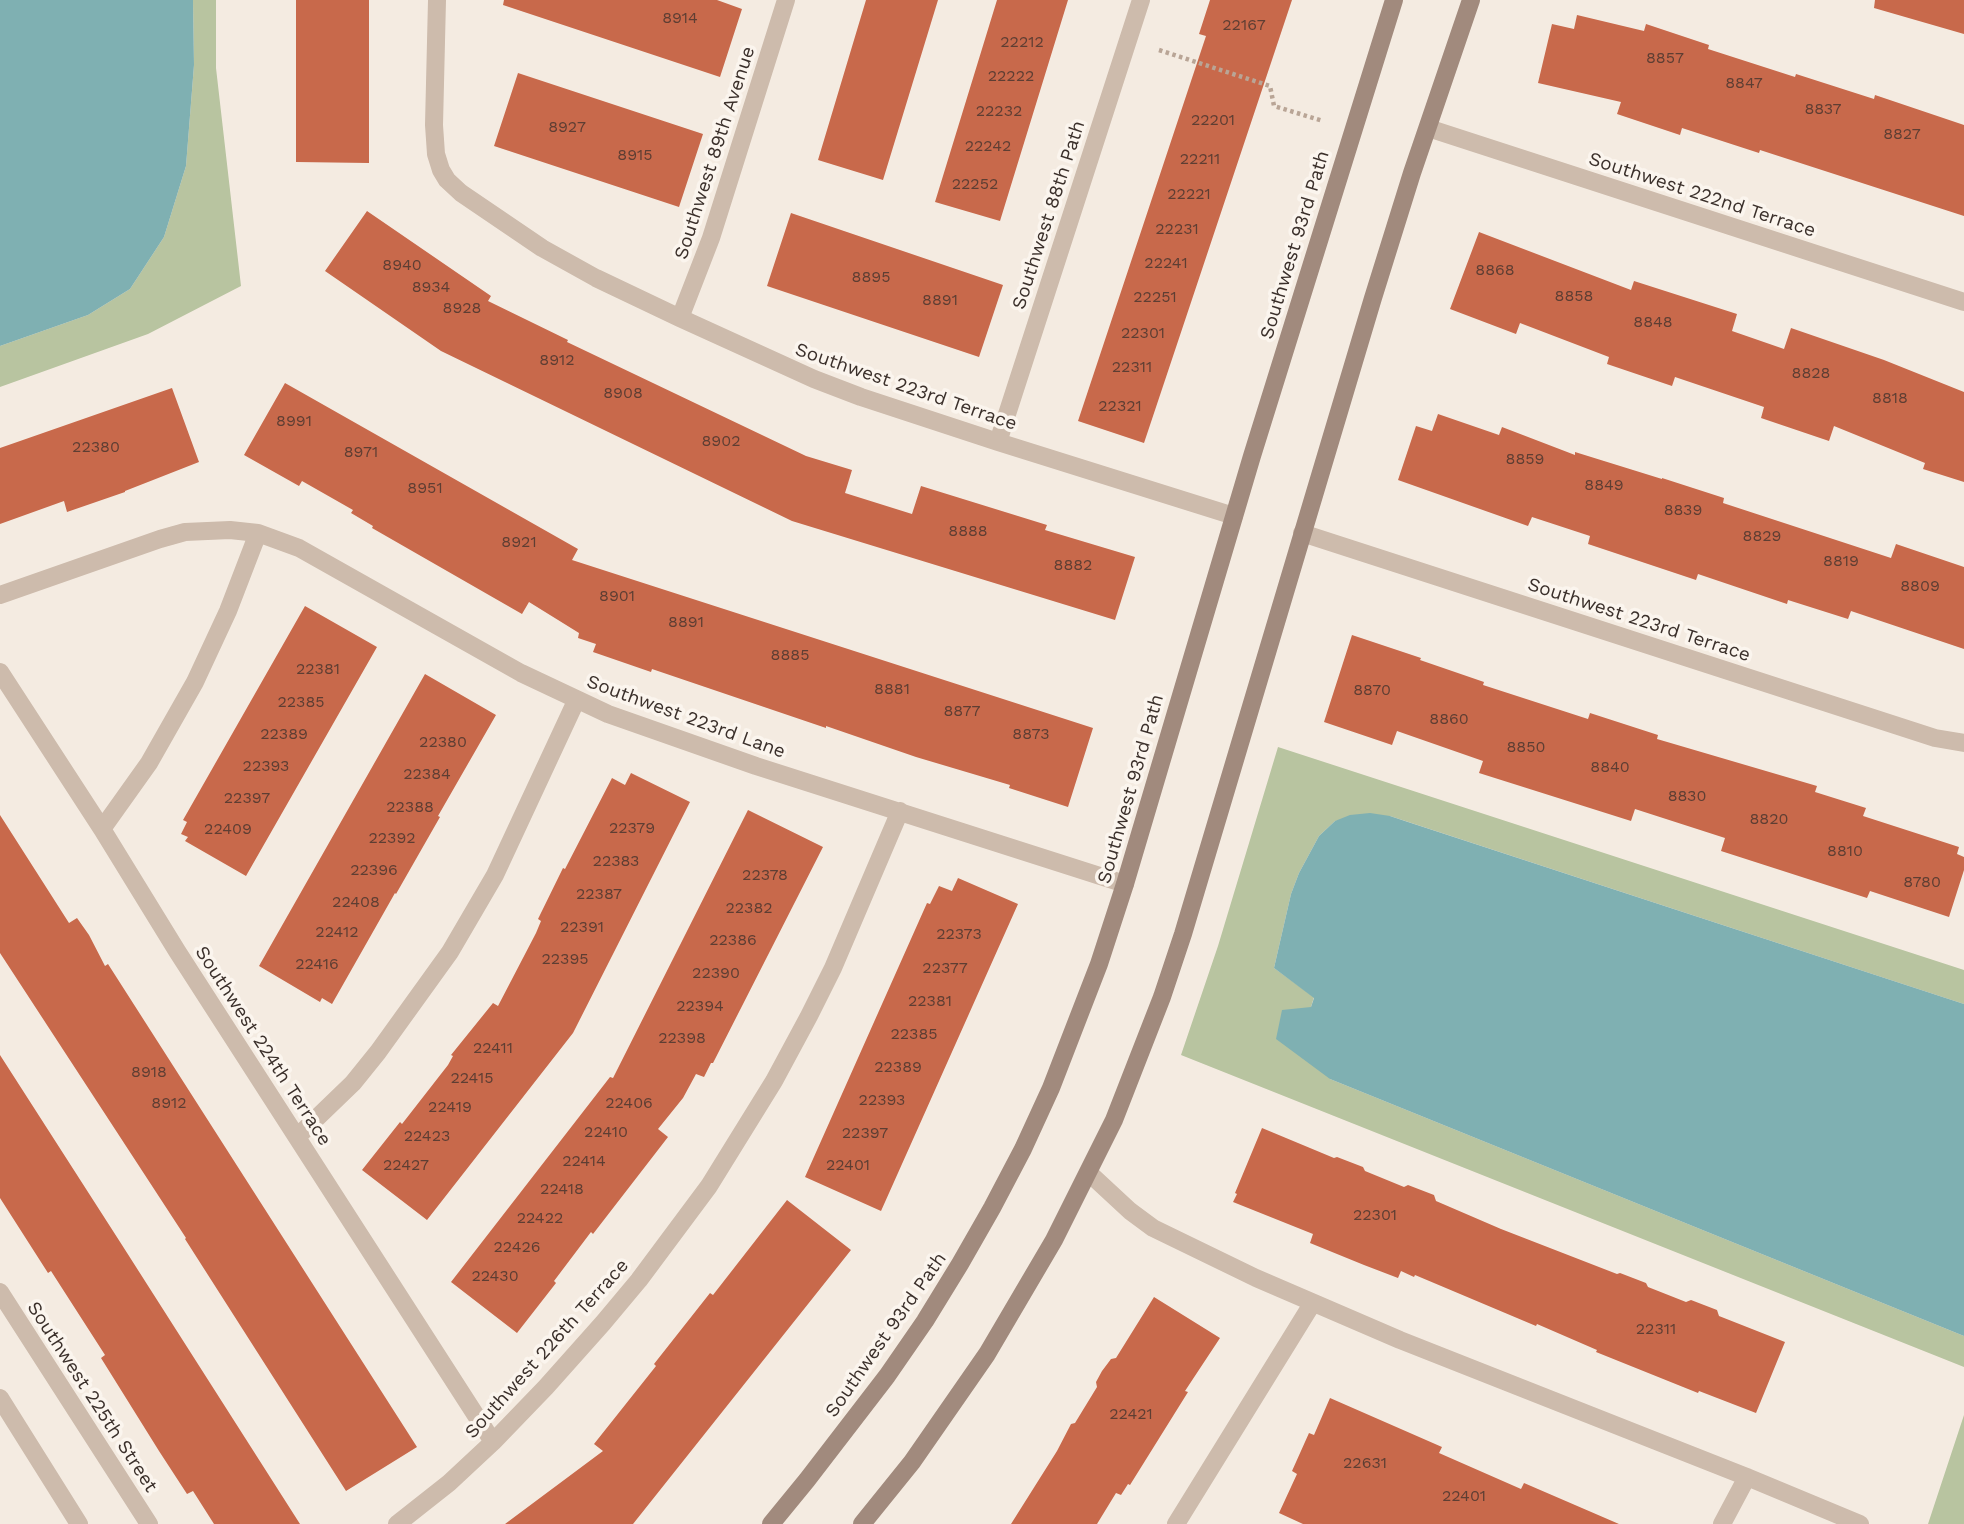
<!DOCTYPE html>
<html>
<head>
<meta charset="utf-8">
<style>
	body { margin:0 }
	canvas { display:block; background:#f4ebe1 }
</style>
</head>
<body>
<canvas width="1964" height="1524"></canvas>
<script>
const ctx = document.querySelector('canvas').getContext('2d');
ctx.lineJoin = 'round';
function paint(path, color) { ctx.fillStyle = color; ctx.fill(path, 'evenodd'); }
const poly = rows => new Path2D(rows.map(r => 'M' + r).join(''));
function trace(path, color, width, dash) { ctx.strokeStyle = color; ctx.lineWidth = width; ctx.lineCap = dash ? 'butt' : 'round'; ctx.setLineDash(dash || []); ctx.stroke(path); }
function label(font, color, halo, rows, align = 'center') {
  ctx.font = font + ' "Work Sans",sans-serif'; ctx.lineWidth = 7; ctx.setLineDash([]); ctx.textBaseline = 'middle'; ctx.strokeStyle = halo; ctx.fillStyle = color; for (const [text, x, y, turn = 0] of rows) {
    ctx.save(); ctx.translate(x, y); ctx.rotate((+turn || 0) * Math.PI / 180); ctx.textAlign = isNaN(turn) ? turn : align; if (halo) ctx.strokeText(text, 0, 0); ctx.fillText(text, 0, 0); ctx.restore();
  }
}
paint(poly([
	[193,0,216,0,216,68,241,286,148,334,0,387,0,346,88,315,130,289,164,237,186,166,194,65],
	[1278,747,1964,970,1964,1004,1390,816,1335,821,1319,836,1299,873,1291,894,1274,968,1314,997,1311,1007,1330,1079,1964,1336,1964,1367,1181,1055,1218,946],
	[1964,1415,1964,1524,1928,1524]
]), '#b8c4a0');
paint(poly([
	[0,0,193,0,194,65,186,166,164,237,130,289,88,315,0,346],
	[1370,813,1390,816,1408,822,1964,1004,1964,1336,1330,1079,1276,1039,1282,1010,1311,1007,1314,998,1274,968,1291,894,1299,873,1319,836,1335,821,1350,815]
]), '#7fb0b2');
paint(poly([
	[296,0,369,0,369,163,296,162],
	[504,0,717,0,742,9,720,77,503,5],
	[866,0,938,0,883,180,818,160],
	[997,0,1068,0,1000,221,935,202],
	[1210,0,1292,0,1144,443,1078,421,1206,36,1199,34],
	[1875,0,1964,0,1964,34,1874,8],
	[1577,15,1644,31,1646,24,1709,45,1708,49,1795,77,1796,74,1874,99,1875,95,1964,125,1964,216,1760,150,1759,153,1682,128,1680,135,1617,114,1621,102,1538,83,1552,24,1574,29],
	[518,73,703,134,679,207,494,146],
	[367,211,491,296,488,301,568,340,567,342,806,456,852,470,845,493,912,514,921,486,1047,525,1045,530,1135,557,1115,620,792,521,441,351,325,271],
	[791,213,1003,285,979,357,767,286],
	[1479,232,1631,290,1634,281,1737,314,1732,331,1784,349,1791,328,1884,360,1964,392,1964,482,1923,469,1925,463,1834,426,1829,441,1761,418,1764,407,1675,377,1672,386,1607,364,1609,357,1520,323,1516,334,1450,309],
	[285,383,578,549,572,560,1093,728,1068,807,1009,788,1010,785,916,757,826,726,826,728,652,669,651,672,593,652,596,644,578,638,579,633,529,602,522,614,372,528,373,526,351,513,353,510,302,481,299,486,244,455],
	[172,388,199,462,125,491,125,492,67,512,64,501,0,524,0,448],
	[1438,414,1499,435,1502,427,1575,455,1575,452,1662,479,1662,478,1724,498,1723,503,1891,558,1896,544,1964,567,1964,649,1851,611,1848,619,1788,600,1787,604,1698,574,1696,580,1588,544,1590,536,1532,517,1528,526,1398,480,1416,426,1432,431],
	[305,606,377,647,246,876,185,841,188,837,181,834,187,822,183,820],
	[1352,635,1421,658,1420,660,1484,682,1483,685,1588,719,1590,713,1658,735,1657,739,1817,786,1815,792,1866,808,1863,816,1959,847,1957,854,1964,857,1964,870,1949,917,1870,891,1867,898,1721,851,1725,838,1635,809,1631,821,1479,773,1483,761,1397,731,1392,745,1324,722],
	[425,674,496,715,438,816,440,817,396,894,395,893,332,1004,322,998,320,1002,259,966],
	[631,773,690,802,573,1033,427,1220,362,1170,400,1122,402,1124,448,1065,453,1056,451,1055,493,1003,498,1006,536,933,541,921,538,919,563,868,565,869,612,778,625,785],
	[748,810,823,847,713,1063,711,1063,704,1077,696,1074,683,1098,658,1129,668,1137,593,1234,591,1232,554,1281,556,1283,517,1333,451,1282,610,1077,613,1078],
	[0,815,69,923,77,918,89,935,105,966,108,964,417,1447,346,1491,185,1239,186,1238,0,953],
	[958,878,1018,904,881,1211,805,1177,927,903,930,904,939,886,952,891],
	[0,1055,122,1245,300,1524,214,1524,193,1491,187,1494,159,1451,101,1358,105,1355,51,1271,48,1273,0,1198],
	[1262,1128,1334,1158,1337,1157,1363,1167,1365,1171,1404,1187,1408,1185,1434,1195,1436,1201,1501,1229,1617,1274,1620,1273,1646,1283,1648,1287,1686,1302,1691,1300,1717,1310,1719,1316,1785,1342,1756,1413,1699,1391,1698,1393,1596,1352,1597,1350,1537,1324,1536,1326,1415,1275,1414,1277,1401,1271,1398,1278,1364,1265,1310,1243,1313,1234,1233,1202,1237,1194,1235,1193],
	[787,1200,851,1250,633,1524,505,1524,603,1451,594,1444,656,1366,654,1364,710,1293,713,1295],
	[1154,1297,1220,1338,1185,1391,1188,1392,1130,1485,1128,1484,1121,1495,1116,1493,1097,1524,1011,1524,1057,1451,1071,1424,1075,1423,1097,1387,1096,1382,1102,1371,1111,1359,1116,1358],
	[1330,1398,1442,1447,1439,1453,1521,1489,1524,1483,1619,1524,1303,1524,1279,1513,1297,1474,1292,1471,1309,1433,1314,1435]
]), '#c8694b');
trace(poly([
	[1159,50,1270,86,1274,106,1323,121]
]), '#b9a596', 4.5, [3.5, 3.5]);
trace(poly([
	[437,0,434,125,436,154,441,170,447,180,461,193,542,248,596,278,680,318,814,379,861,397,998,442,1234,516],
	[1428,128,1964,302],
	[680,318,711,238,786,0],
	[998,442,1141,0],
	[1302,533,1935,738,1964,743],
	[0,595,160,539,185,532,230,530,258,533,299,548,521,673,608,714,756,766,1125,884],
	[0,672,102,829,177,951,493,1442],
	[102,829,149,763,195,682,228,611,258,533],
	[297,1137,353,1083,378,1052,450,952,495,875,576,701],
	[1089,1173,1130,1211,1153,1228,1256,1278,1400,1340,1747,1477,1860,1524],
	[0,1292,149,1524],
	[0,1398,79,1524],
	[397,1524,449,1483,493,1442,546,1387,603,1323,639,1280,709,1186,774,1081,809,1016,833,968,900,811],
	[1176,1524,1312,1304],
	[1722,1524,1747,1477]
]), '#cdbbac', 18);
trace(poly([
	[771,1524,807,1480,887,1376,925,1321,960,1264,992,1208,1023,1149,1051,1088,1099,964,1125,884,1252,456,1394,0],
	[862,1524,912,1462,987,1354,1054,1240,1114,1120,1162,997,1183,934,1373,298,1412,173,1471,0]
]), '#a18a7d', 18);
label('16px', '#5e3e33', null, [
	["8914",680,18],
	["22167",1244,25],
	["22212",1022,42],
	["8857",1665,58],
	["22222",1011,76],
	["8847",1744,83],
	["8837",1823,109],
	["22232",999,111],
	["22201",1213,120],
	["8927",567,127],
	["8827",1902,134],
	["22242",988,146],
	["8915",635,155],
	["22211",1200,159],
	["22252",975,184],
	["22221",1189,194],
	["22231",1177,229],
	["22241",1166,263],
	["8940",402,265],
	["8868",1495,270],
	["8895",871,277],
	["8934",431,287],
	["8858",1574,296],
	["22251",1155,297],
	["8891",940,300],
	["8928",462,308],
	["8848",1653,322],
	["22301",1143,333],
	["8912",557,360],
	["22311",1132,367],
	["8828",1811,373],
	["8908",623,393],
	["8818",1890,398],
	["22321",1120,406],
	["8991",294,421],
	["8902",721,441],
	["22380",96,447],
	["8971",361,452],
	["8859",1525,459],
	["8849",1604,485],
	["8951",425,488],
	["8839",1683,510],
	["8888",968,531],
	["8829",1762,536],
	["8921",519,542],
	["8819",1841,561],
	["8882",1073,565],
	["8809",1920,586],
	["8901",617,596],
	["8891",686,622],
	["8885",790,655],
	["22381",318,669],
	["8881",892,689],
	["8870",1372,690],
	["22385",301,702],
	["8877",962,711],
	["8860",1449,719],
	["22389",284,734],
	["8873",1031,734],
	["22380",443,742],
	["8850",1526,747],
	["22393",266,766],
	["8840",1610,767],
	["22384",427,774],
	["8830",1687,796],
	["22397",247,798],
	["22388",410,807],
	["8820",1769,819],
	["22379",632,828],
	["22409",228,829],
	["22392",392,838],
	["8810",1845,851],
	["22383",616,861],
	["22396",374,870],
	["22378",765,875],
	["8780",1922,882],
	["22387",599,894],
	["22408",356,902],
	["22382",749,908],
	["22391",582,927],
	["22412",337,932],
	["22373",959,934],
	["22386",733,940],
	["22395",565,959],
	["22416",317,964],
	["22377",945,968],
	["22390",716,973],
	["22381",930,1001],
	["22394",700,1006],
	["22385",914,1034],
	["22398",682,1038],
	["22411",493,1048],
	["22389",898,1067],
	["8918",149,1072],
	["22415",472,1078],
	["22393",882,1100],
	["8912",169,1103],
	["22406",629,1103],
	["22419",450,1107],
	["22410",606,1132],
	["22397",865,1133],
	["22423",427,1136],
	["22414",584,1161],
	["22427",406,1165],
	["22401",848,1165],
	["22418",562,1189],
	["22301",1375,1215],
	["22422",540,1218],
	["22426",517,1247],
	["22430",495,1276],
	["22311",1656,1329],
	["22421",1131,1414],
	["22631",1365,1463],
	["22401",1464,1496]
]);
label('19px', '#3b302b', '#fbf5ee', [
	["Southwest 89th Avenue",715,153,-72],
	["Southwest 222nd Terrace",1702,195,18],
	["Southwest 88th Path",1049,215,-72],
	["Southwest 93rd Path",1295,245,-73],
	["Southwest 223rd Terrace",906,387,19],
	["Southwest 223rd Terrace",1639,620,18],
	["Southwest 223rd Lane",686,717,20],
	["Southwest 93rd Path",1131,789,-74],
	["Southwest 224th Terrace",263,1046,57],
	["Southwest 93rd Path",886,1335,-55],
	["Southwest 226th Terrace",547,1349,-48],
	["Southwest 225th Street",92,1397,57]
]);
</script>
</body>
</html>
